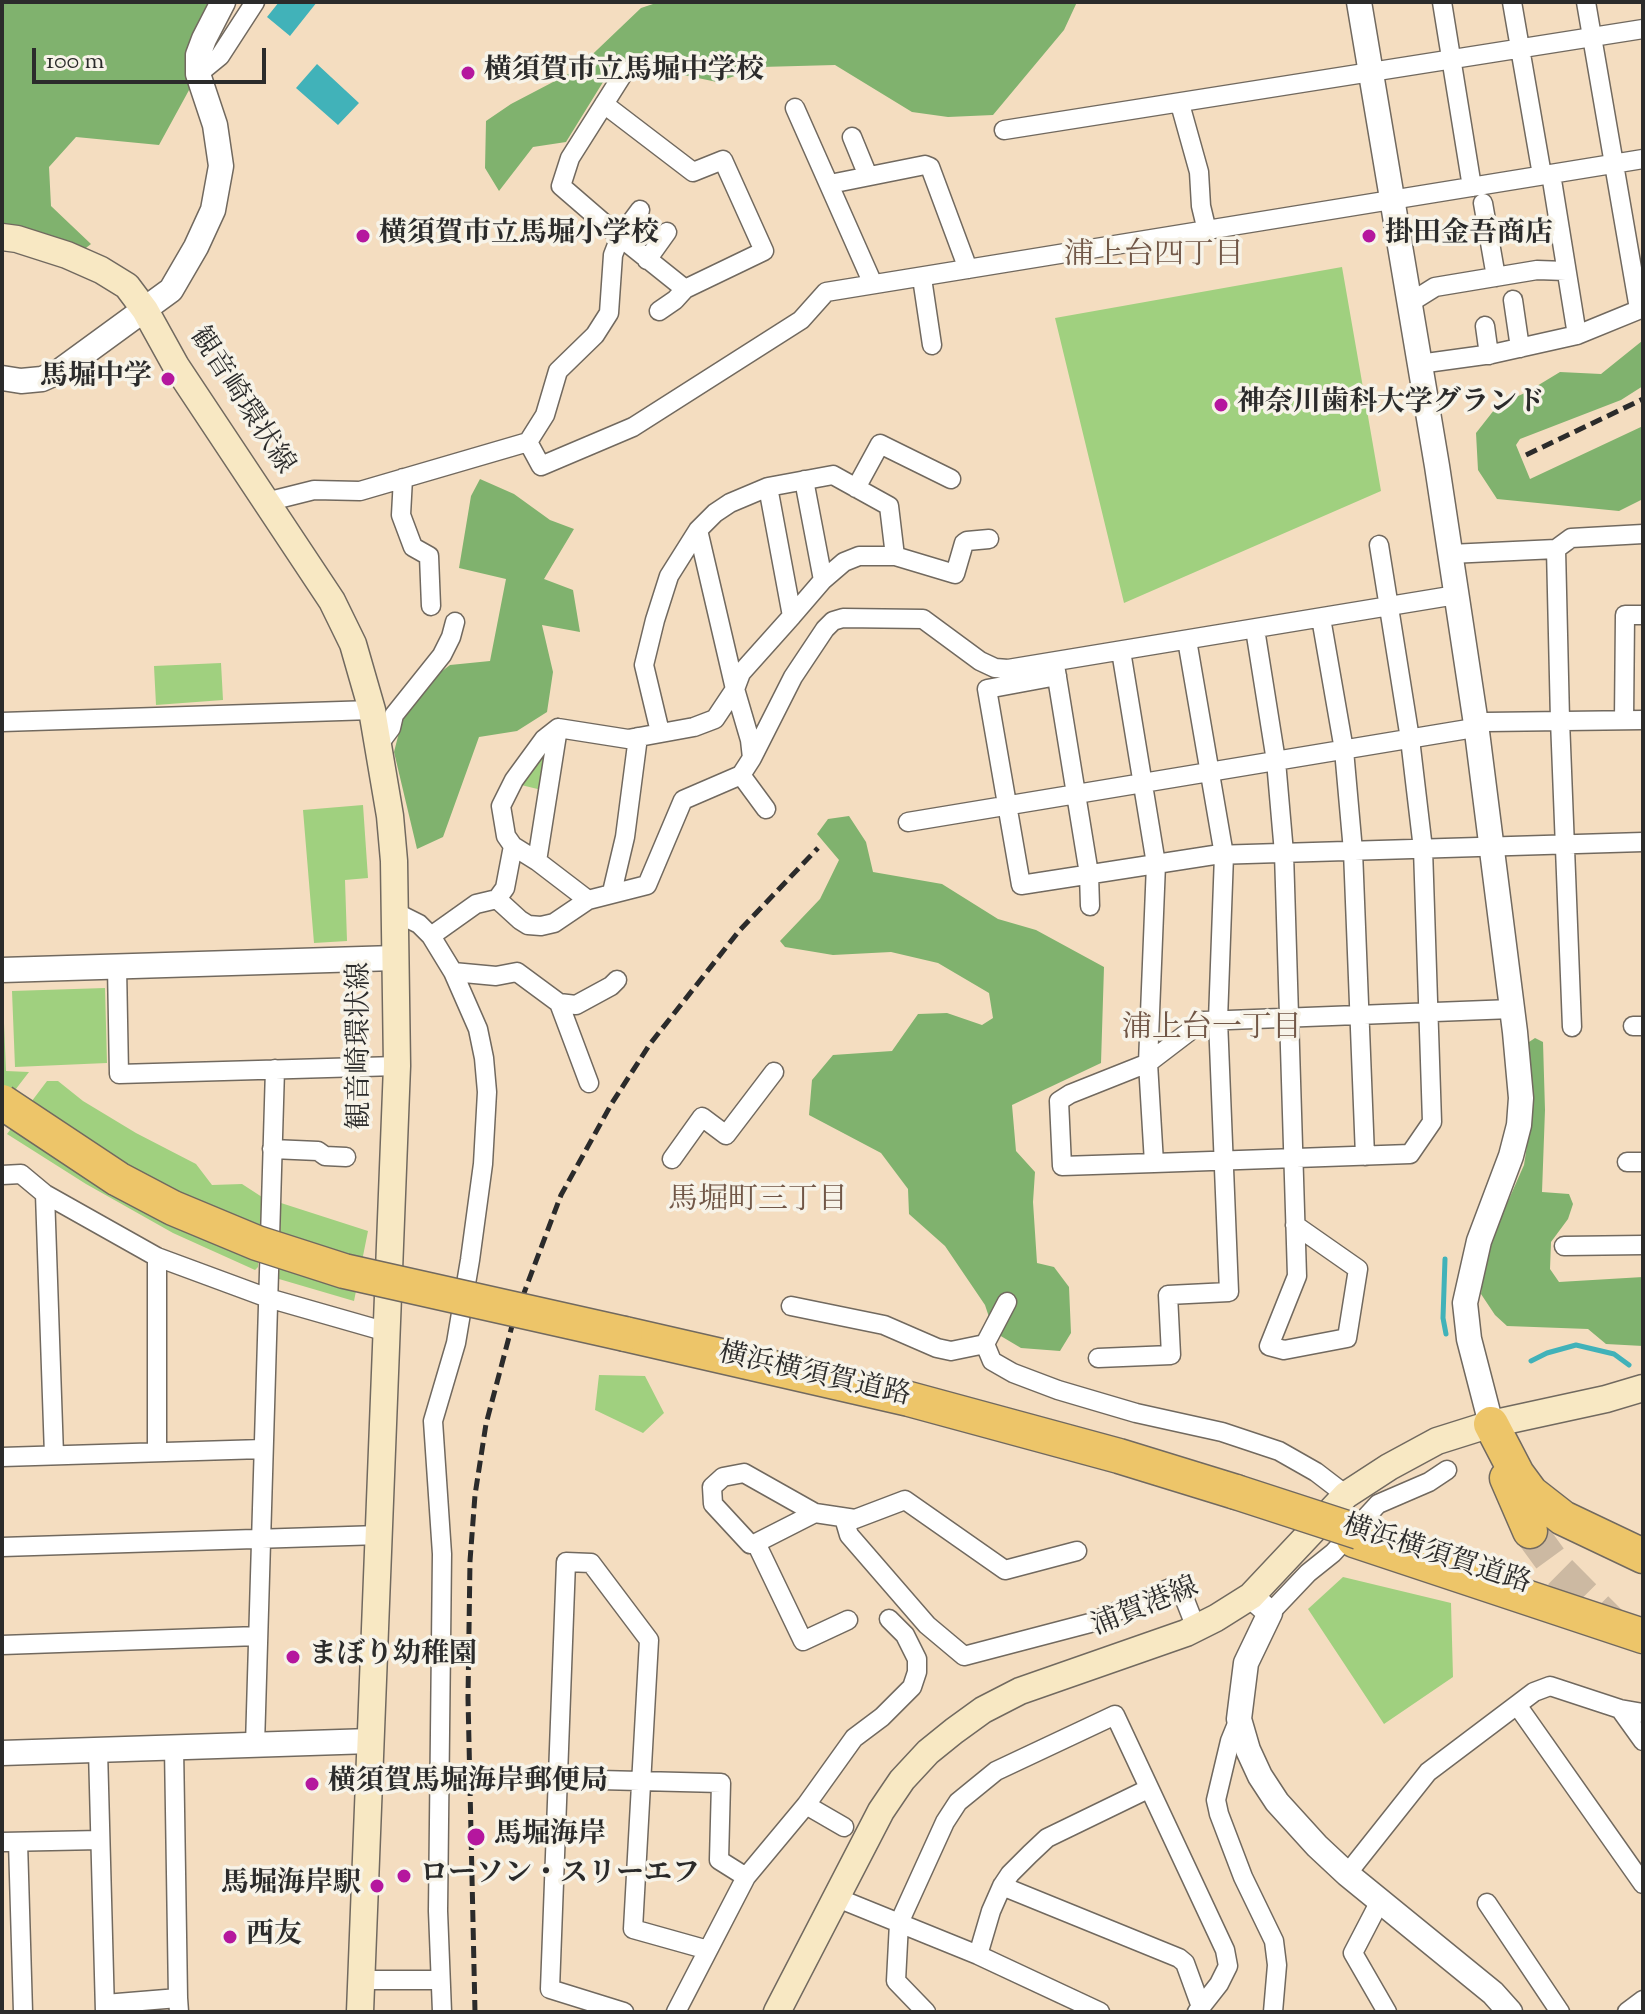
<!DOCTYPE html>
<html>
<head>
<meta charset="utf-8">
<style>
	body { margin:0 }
	#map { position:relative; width:1645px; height:2014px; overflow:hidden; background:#f4ddc0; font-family:"Sorts Mill Goudy",serif }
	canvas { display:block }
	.frame { position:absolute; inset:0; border:4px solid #2b2b2b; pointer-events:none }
	.scale { position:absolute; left:32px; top:48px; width:234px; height:36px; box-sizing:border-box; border:4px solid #2b2b2b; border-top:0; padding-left:10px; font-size:24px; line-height:28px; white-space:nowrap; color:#2b2b2b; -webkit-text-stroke:6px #f7f3e8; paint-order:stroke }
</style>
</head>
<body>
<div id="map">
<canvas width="1645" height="2014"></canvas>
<div class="frame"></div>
<div class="scale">100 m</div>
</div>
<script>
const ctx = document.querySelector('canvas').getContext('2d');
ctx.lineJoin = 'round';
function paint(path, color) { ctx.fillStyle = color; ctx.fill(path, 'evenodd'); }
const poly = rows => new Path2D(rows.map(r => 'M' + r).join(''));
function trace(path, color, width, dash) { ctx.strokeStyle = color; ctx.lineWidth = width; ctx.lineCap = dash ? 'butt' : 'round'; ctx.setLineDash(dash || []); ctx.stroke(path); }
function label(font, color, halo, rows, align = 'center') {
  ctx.font = font + ' "Sorts Mill Goudy","Noto Serif JP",serif'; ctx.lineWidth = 7; ctx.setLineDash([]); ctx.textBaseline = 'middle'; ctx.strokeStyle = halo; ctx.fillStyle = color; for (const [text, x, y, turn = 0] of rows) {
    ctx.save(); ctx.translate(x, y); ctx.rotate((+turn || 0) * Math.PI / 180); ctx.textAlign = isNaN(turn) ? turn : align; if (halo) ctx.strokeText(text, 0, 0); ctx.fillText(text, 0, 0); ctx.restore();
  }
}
paint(poly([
	[1342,267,1381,491,1124,603,1055,318],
	[221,663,223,700,156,705,154,666],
	[548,750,546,791,521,785],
	[363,805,368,878,345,880,347,941,314,943,303,810],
	[105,988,107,1063,15,1067,12,991],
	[3,999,6,1071,29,1072,2,1107],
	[47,1081,58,1081,83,1101,136,1133,196,1164,212,1185,242,1184,262,1197,258,1267,255,1270,173,1233,86,1184,7,1134],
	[281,1203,368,1231,354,1301,279,1279],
	[599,1375,645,1376,664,1413,643,1433,595,1410],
	[1343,1577,1451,1603,1453,1677,1384,1724,1308,1609]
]), '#a0d07f');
paint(poly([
	[2,2,234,2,235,6,159,145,76,137,49,167,51,206,91,244,68,262,2,241],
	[659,2,1077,2,1064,30,993,115,948,117,912,112,835,65,761,67,717,82,616,61,566,142,533,147,499,191,485,168,486,121,511,104,576,70,641,8],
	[1642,341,1643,386,1621,400,1520,439,1516,445,1530,479,1643,426,1643,499,1619,511,1497,499,1478,470,1476,433,1498,405,1527,392,1560,372,1601,374],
	[480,479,514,494,550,520,574,529,544,579,573,590,580,632,542,625,553,672,547,712,517,731,479,737,443,837,417,849,394,752,408,697,450,665,490,661,506,579,459,568,471,496],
	[849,816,866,842,873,872,942,884,998,919,1036,930,1104,967,1101,1063,1012,1105,1016,1151,1035,1172,1033,1202,1037,1263,1054,1267,1069,1287,1071,1333,1060,1351,1021,1348,994,1332,985,1305,945,1246,909,1214,908,1189,881,1153,809,1115,812,1080,833,1055,892,1051,918,1014,947,1013,982,1025,993,1018,989,993,938,963,891,952,833,955,785,947,780,941,820,899,839,860,817,834,828,819],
	[1535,1038,1543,1042,1545,1110,1542,1192,1569,1194,1573,1204,1568,1219,1551,1242,1550,1269,1559,1282,1643,1277,1643,1346,1606,1344,1588,1329,1507,1326,1495,1315,1481,1294,1487,1249,1524,1165,1530,1126,1526,1044]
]), '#80b26e');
paint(poly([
	[279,2,317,2,290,36,267,17],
	[317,64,359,103,338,125,296,88]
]), '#41b2b9');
trace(poly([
	[1445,1259,1443,1318,1446,1334],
	[1531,1361,1547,1353,1576,1345,1614,1354,1629,1365]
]), '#41b2b9', 5);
trace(poly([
	[1530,1531,1560,1572,1617,1629]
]), '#ccb9a2', 34, [34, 17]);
const minor = poly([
	[1442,2,1472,187],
	[1512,2,1542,175],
	[1586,2,1639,309],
	[198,74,220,56,255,2],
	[604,104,693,172,723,160,764,251,685,289,620,237,640,210],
	[1180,104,1199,172,1201,206,1207,231],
	[795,108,873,284],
	[1004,130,1643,29],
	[852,137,868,176],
	[1551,174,1577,335],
	[830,184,925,165,930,167,968,269],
	[1483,203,1496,277],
	[647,260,667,232],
	[922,278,932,345],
	[1513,300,1520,348],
	[1411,302,1435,287,1537,270,1566,271],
	[659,311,675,300,685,289],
	[1485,326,1489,355],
	[1419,364,1492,354,1577,335,1643,308],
	[528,442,545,415,558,371,595,335,609,313,613,255,620,237,561,186,570,158,625,71],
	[403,478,401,515,413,547,429,556,431,606],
	[804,480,823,580],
	[856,488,880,444,951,479],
	[266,502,314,490,360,491,528,442,541,466,633,427,801,320,826,292,1643,159],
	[698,530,735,689,750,740,752,758,741,775,683,800,647,885,588,900,537,861,513,846,506,836,501,806,514,780,544,739,558,728,628,739,694,727,715,719,735,689,741,673,792,616,768,487],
	[1556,549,1560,720,1572,1027],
	[1450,554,1556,549,1571,538,1643,534],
	[792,616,823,580,844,562,859,556,895,556,955,574,964,543,967,541,989,539],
	[1321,618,1344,750,1353,851,1365,1156],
	[1255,629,1276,761,1284,853,1297,1276,1269,1346,1284,1350,1347,1338,1358,1269,1295,1225],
	[1121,651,1156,864,1148,1063,1154,1163,1410,1154,1432,1122,1423,849,1410,739,1379,545],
	[1055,665,1089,874,1090,906],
	[1057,676,987,689,1021,885,1214,855,1643,842],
	[1624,720,1625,615,1643,615],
	[2,722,372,710],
	[660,732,644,665,655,620,669,576,698,530,715,513,730,503,768,487,833,475,889,506,895,556],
	[379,744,391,728,394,715,442,655,451,637,455,622],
	[752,758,793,677,825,629,833,621,843,618,923,619,980,661,995,668,1008,669,1456,595],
	[741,775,766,809],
	[908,822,1468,729,1486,722,1643,720],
	[537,861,558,728],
	[612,892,625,837,638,737],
	[497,899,520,920,528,925,541,926,554,923,588,900],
	[395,912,419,924,431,936,453,972,478,1029,484,1058,487,1092,483,1164,470,1260,456,1343,433,1421,442,1554,438,1911,442,2012],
	[431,936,476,904,497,899,505,888,513,846],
	[117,967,119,1074,397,1066],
	[453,972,496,976,517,972,559,1003,589,1083],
	[559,1003,576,1005,611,986,617,980],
	[1633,1026,1643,1026],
	[272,1149,318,1151,325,1156,346,1157],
	[672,1159,702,1117,726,1135,774,1072],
	[1627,1162,1643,1162],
	[1154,1163,1062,1166,1059,1101,1070,1094,1148,1063,1203,1021,1512,1009],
	[2,1175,21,1174,45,1194,157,1257,268,1298,387,1332],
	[45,1194,54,1455],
	[1564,1246,1643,1245],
	[1007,1302,985,1344,992,1361,1013,1373,1058,1390,1136,1413,1222,1432,1279,1451,1316,1472,1346,1495],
	[791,1306,884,1325,937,1348,951,1351,985,1344],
	[1098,1358,1171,1355,1168,1295,1229,1292,1218,1020,1224,855,1187,640],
	[157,1452,157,1257],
	[2,1457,263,1449],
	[844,1518,849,1535,927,1625,964,1656,1090,1623,1170,1588,1178,1590,1183,1595,1196,1628],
	[756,1543,750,1544,713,1504,712,1487,723,1477,744,1473,815,1513],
	[2,1547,380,1535],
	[1270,1613,1308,1573,1333,1553,1378,1504,1429,1482,1447,1470],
	[848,1620,803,1641,756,1543,815,1513,855,1519,905,1500,1005,1570,1077,1551],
	[2,1645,258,1636],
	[1517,1705,1643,1884],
	[1620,1709,1643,1741],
	[1239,1719,1230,1741,1216,1800,1219,1814,1243,1877,1274,1941,1277,1965,1273,2012],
	[255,1745,275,1069],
	[174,1747,178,1998],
	[98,1750,105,2012],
	[559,1779,721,1783,719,1860,746,1877],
	[806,1805,844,1827],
	[2,1842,100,1840],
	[18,1842,23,2012],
	[1347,1874,1428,1772,1534,1692,1550,1686,1620,1709,1643,1713],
	[1002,1886,1179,1958,1185,1963,1201,2007],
	[835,1897,978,1955,1100,2012],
	[1380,1901,1353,1953,1387,2012],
	[1487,1903,1560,2012],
	[978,1955,991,1911,1002,1886,1010,1874,1030,1854,1047,1838,1148,1789],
	[361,1980,439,1980],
	[105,2004,178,1998,179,2012],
	[624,2012,550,1989,566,1562,591,1563,649,1640,633,1929,708,1950],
	[676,2012,746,1877,806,1805,854,1738,882,1717,912,1687,917,1672,917,1659,905,1635,889,1619],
	[926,2012,896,1981,899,1923,945,1822,958,1802,996,1771,1115,1715,1225,1950,1228,1966,1219,1984,1197,2012],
	[1627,2012,1643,2000]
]);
const tertiary = poly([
	[1359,2,1437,466,1476,724,1515,1032,1521,1098,1519,1125,1511,1156,1479,1241,1465,1303,1469,1339,1491,1424],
	[2,378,21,381,42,379,60,371,171,290,196,247,213,210,221,166,215,125,198,74,198,55,204,39,223,2],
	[2,970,395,958],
	[1251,1596,1270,1613,1246,1663,1239,1719,1248,1750,1260,1776,1277,1802,1317,1846,1347,1874,1493,1993,1510,2012],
	[2,1753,371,1741]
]);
const secondary = poly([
	[2,237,17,239,67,255,101,270,127,286,145,310,176,366,332,601,353,644,372,710,390,816,394,861,397,1066,360,2012],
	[777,2012,881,1811,902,1780,928,1752,954,1731,983,1710,1020,1691,1186,1633,1216,1618,1251,1596,1346,1495,1389,1467,1437,1441,1491,1424,1606,1399,1643,1388]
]);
const motorway = poly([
	[625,1334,909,1399,1119,1456,1236,1492],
	[1491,1424,1517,1474,1531,1493,1563,1518,1643,1556],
	[1507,1478,1530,1531],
	[1354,1540,1643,1636]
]);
trace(minor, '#71695f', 21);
trace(tertiary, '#71695f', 27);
trace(secondary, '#71695f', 29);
trace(motorway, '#71695f', 37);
trace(minor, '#fff', 18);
trace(tertiary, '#fff', 24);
trace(secondary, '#f8e8c3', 26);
trace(motorway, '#edc569', 34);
trace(poly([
	[1526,455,1643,399],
	[475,2012,468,1698,470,1561,475,1495,486,1424,513,1322,561,1195,612,1103,650,1044,739,931,818,848]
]), '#2b2b2b', 5, [12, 6]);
const motorwayBridge = poly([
	[2,1102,118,1179,173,1208,257,1243,344,1271,625,1334],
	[1236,1492,1359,1532]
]);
trace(motorwayBridge, '#71695f', 37, []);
trace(motorwayBridge, '#edc569', 34);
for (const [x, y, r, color] of [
	[468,73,8,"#b5179e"],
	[363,236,8,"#b5179e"],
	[1369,236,8,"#b5179e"],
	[168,379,8,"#b5179e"],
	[1221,405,8,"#b5179e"],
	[293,1657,8,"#b5179e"],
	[312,1784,8,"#b5179e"],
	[476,1837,10,"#b5179e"],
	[404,1876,8,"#b5179e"],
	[377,1886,8,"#b5179e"],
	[230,1937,8,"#b5179e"]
]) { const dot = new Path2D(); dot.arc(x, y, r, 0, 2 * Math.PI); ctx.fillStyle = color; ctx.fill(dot); trace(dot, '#f7f3e8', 3); }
label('bold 28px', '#2b2b2b', '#f7f3e8', [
	["横須賀市立馬堀中学校",484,73],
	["横須賀市立馬堀小学校",379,236],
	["掛田金吾商店",1385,236],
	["馬堀中学",152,379,"right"],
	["神奈川歯科大学グランド",1237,405],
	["まぼり幼稚園",309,1657],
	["横須賀馬堀海岸郵便局",328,1784],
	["馬堀海岸",494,1837],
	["ローソン・スリーエフ",420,1876],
	["馬堀海岸駅",361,1886,"right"],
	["西友",246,1937]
], 'left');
label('28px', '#2b2b2b', '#f7f3e8', [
	["観音崎環状線",240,402,57],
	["観音崎環状線",362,1046,-90],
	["横浜横須賀道路",814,1377,13],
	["横浜横須賀道路",1436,1557,18],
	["浦賀港線",1146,1609,-22]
]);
label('30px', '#715747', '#f7f3e8', [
	["浦上台四丁目",1154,258],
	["浦上台一丁目",1212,1031],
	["馬堀町三丁目",758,1203]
]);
</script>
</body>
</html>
